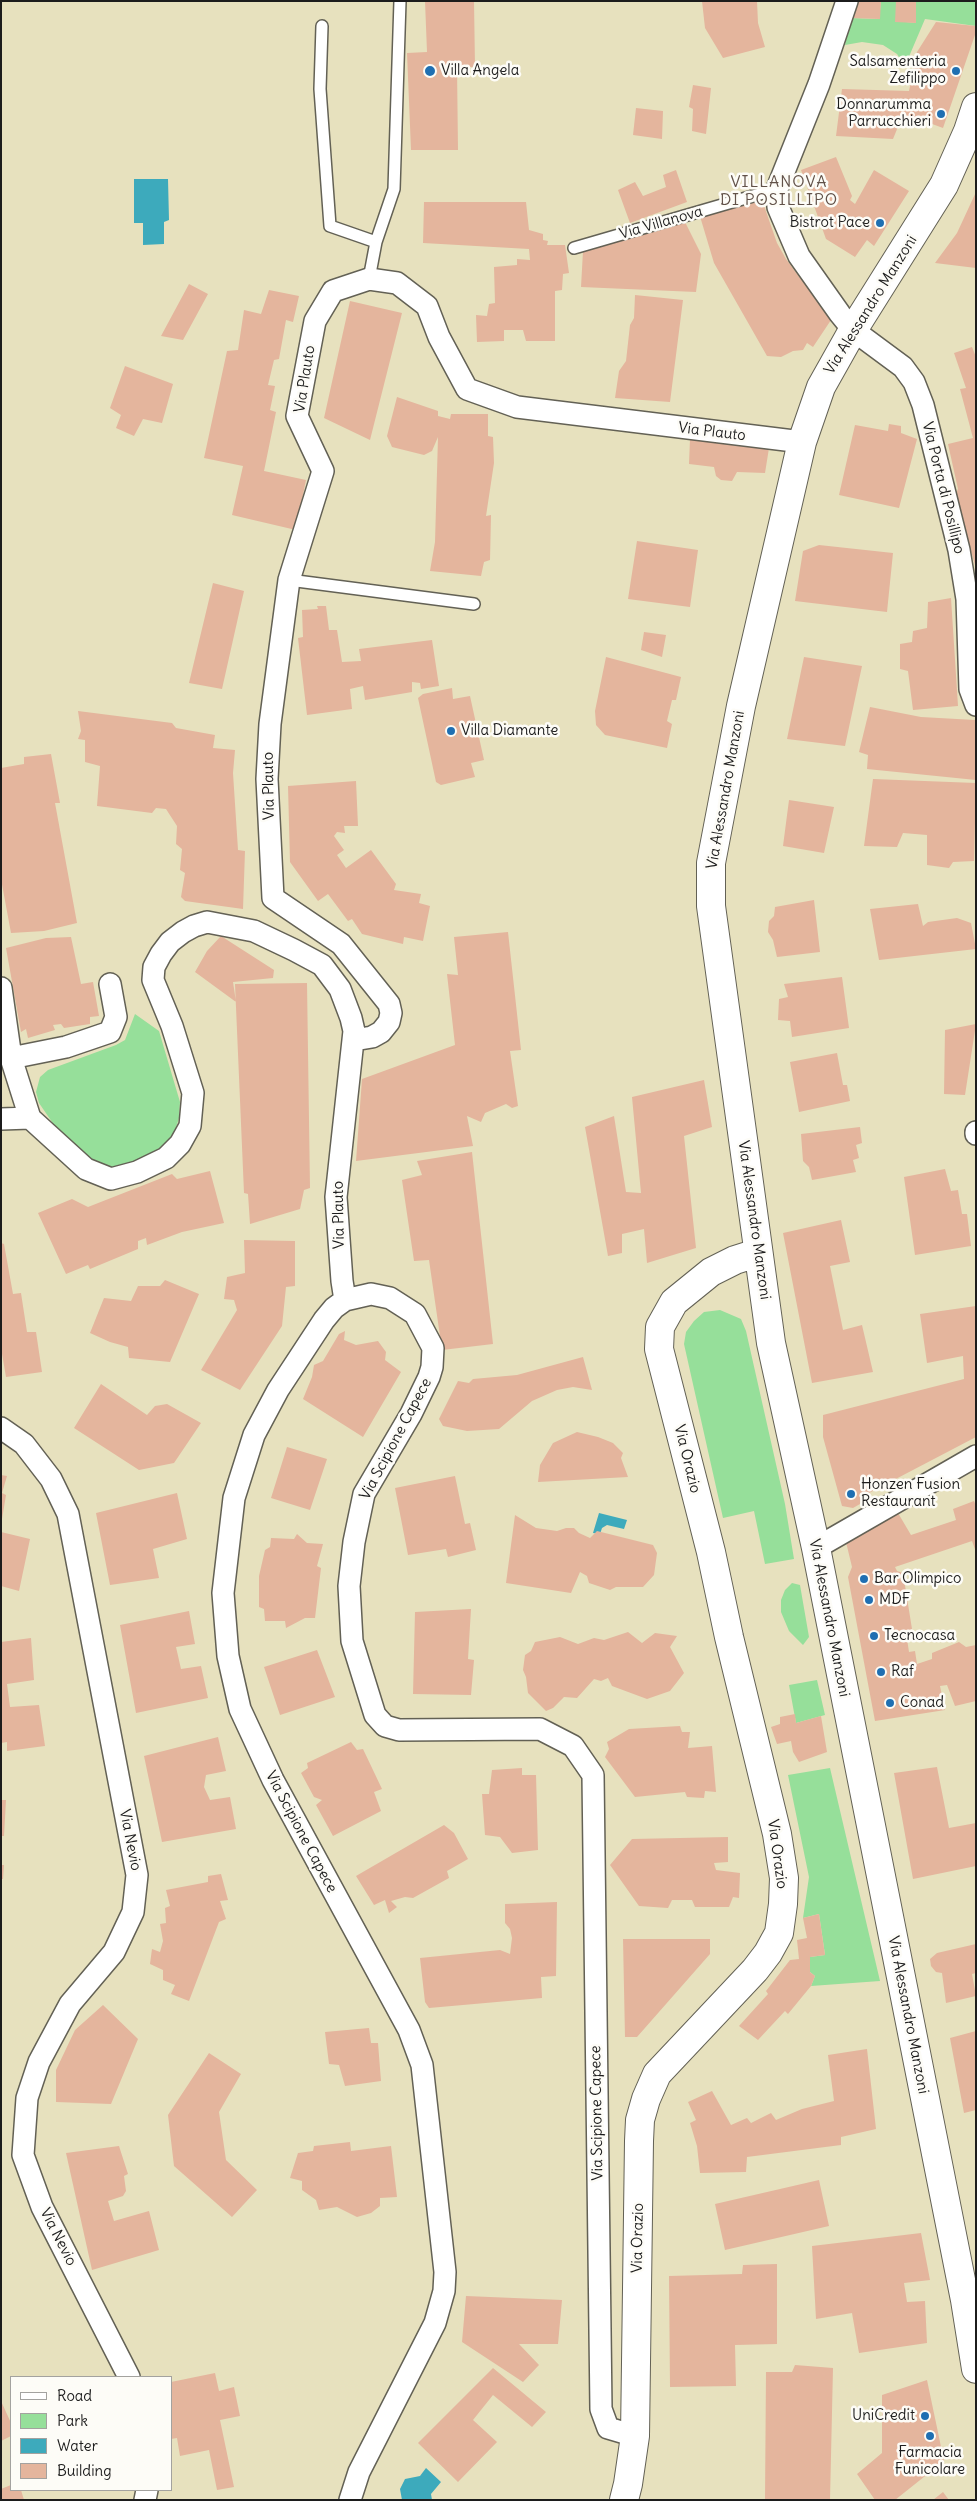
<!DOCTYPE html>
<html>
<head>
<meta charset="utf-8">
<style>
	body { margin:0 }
	#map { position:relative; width:977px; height:2501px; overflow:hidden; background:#e7e1be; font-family:Delius,sans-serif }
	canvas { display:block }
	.frame { position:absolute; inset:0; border:2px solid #1c1c1c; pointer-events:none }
	.legend { position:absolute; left:10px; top:2376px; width:162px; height:115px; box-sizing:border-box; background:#fdfcf7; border:1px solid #a3a29f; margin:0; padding:6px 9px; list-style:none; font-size:15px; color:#1c1c1c }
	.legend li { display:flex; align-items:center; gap:10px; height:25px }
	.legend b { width:25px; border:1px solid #a3a29f }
</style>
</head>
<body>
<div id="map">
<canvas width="977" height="2501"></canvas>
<div class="frame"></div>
<ul class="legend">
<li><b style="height:6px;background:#fff"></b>Road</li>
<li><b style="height:14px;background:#96df9a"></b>Park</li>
<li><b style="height:14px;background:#3daabc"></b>Water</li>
<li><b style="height:14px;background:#e4b59d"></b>Building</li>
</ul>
</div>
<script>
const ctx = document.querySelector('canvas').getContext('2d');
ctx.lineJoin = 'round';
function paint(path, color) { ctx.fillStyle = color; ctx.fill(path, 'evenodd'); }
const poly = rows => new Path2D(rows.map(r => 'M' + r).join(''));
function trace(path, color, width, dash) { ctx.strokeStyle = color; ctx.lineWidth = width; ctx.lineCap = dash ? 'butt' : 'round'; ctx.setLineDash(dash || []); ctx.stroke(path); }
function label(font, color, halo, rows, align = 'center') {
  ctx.font = font + ' Delius,sans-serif'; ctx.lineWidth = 5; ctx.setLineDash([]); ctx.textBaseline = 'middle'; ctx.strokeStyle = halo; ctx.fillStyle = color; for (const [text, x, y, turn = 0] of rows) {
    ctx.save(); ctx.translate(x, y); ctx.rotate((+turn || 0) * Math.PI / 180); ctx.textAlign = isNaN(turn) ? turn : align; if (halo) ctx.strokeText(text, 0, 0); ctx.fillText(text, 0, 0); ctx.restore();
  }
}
paint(poly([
	[881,1,896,1,896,21,916,23,916,1,976,1,976,26,925,19,905,66,897,54,883,45,862,42,845,45,851,18,879,19],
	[135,1014,159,1031,180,1102,179,1118,175,1131,163,1148,147,1160,106,1172,63,1138,39,1103,36,1092,40,1077,48,1070,116,1045,125,1040],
	[720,1310,741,1319,746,1331,785,1504,794,1559,765,1564,754,1511,723,1518,684,1344,686,1332,694,1321,704,1312],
	[792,1583,800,1585,809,1637,803,1645,789,1631,781,1612,781,1600,785,1590],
	[817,1680,825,1715,796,1723,789,1685],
	[830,1768,880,1981,811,1986,815,1976,810,1972,810,1957,825,1955,819,1914,803,1918,809,1877,788,1775]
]), '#96df9a');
paint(poly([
	[134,179,168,179,169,220,164,222,164,244,143,245,143,223,134,223],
	[599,1513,627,1520,624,1529,607,1525,602,1528,600,1534,593,1533],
	[426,2468,441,2482,431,2494,432,2500,402,2500,400,2489,405,2479,420,2476]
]), '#3daabc');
paint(poly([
	[425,1,474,1,475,67,457,67,458,150,411,150,407,53,427,52],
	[702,1,757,1,758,23,765,47,723,58,705,28],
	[858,1,881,1,880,19,851,18],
	[896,1,916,1,916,23,895,22],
	[936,22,976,26,976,32,943,128,924,121,902,117,893,139,836,136,842,89,909,91,917,52],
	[693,85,711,88,706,134,692,131,693,109,689,107],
	[636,108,663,111,662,139,633,135],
	[836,157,852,196,850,200,855,204,874,170,909,191,874,246,867,240,855,257,826,239,801,170],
	[676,170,687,202,630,223,618,190,635,182,643,196,666,187,663,175],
	[976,192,976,268,935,263,957,233],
	[761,197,777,243,786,259,831,320,813,347,807,343,803,350,793,351,781,357,767,356,714,263,699,213],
	[424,202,526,202,529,230,543,234,543,240,548,241,547,245,565,245,569,273,563,274,562,290,555,291,555,341,526,341,523,330,504,330,504,341,477,342,476,315,487,316,489,304,495,303,494,267,517,265,517,259,530,260,529,249,423,243],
	[684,220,701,254,696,292,581,287,583,251],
	[189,284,208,294,183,340,161,336],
	[269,290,299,296,293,322,286,320,279,359,274,360,268,385,275,386,270,410,276,412,264,471,306,480,296,530,232,515,243,466,204,458,227,351,238,350,244,310,261,314],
	[635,295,683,300,670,402,615,398,619,371,626,361,630,325,634,318],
	[350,301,402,313,370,440,324,418],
	[972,347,976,357,975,565,955,496,958,489,948,444,973,438,960,389,966,388,954,353],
	[125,366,173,384,162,423,143,419,134,436,116,428,121,415,110,408],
	[397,397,438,411,438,416,450,419,451,414,488,414,488,436,493,437,494,463,486,516,491,515,490,560,484,562,481,576,430,571,435,542,438,437,432,451,424,455,392,447,387,436],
	[889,424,901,426,901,433,917,439,899,508,839,495,855,425,888,431],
	[690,439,769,448,765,473,737,472,732,481,721,480,716,476,714,467,689,464],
	[637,541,698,550,690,607,628,599],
	[819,545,893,553,887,612,795,601,803,551],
	[213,583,244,591,222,689,189,683],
	[951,598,958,706,913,710,908,671,900,669,900,644,912,642,913,631,927,628,928,602],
	[317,606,326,606,329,630,337,630,342,662,361,661,359,649,432,640,439,686,421,689,420,683,412,682,412,692,365,700,363,686,350,689,352,709,307,715,298,638,303,637,302,610,318,609],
	[644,632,666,635,662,657,641,650],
	[606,657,681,677,676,700,672,700,667,721,672,724,667,748,605,735,596,725,595,711],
	[804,657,862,666,845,746,787,739],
	[452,688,453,699,470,696,484,760,471,763,475,777,441,785,436,782,418,698,423,694],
	[870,707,921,717,975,720,976,780,867,769,868,755,859,752],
	[78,711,172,723,176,728,215,735,213,748,235,750,233,773,238,850,245,851,243,909,185,901,181,897,185,873,180,870,182,849,176,844,177,826,166,809,156,808,152,813,97,806,100,766,85,762,85,740,78,739,81,731],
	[51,754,60,803,55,803,77,923,44,931,11,933,1,879,1,768,24,764,24,757],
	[873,779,976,783,974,861,953,862,949,868,927,865,927,835,903,833,897,847,864,846],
	[356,781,358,826,344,826,345,833,337,832,334,836,344,850,337,855,346,868,371,850,396,884,394,890,421,894,419,903,430,906,423,941,404,937,403,944,362,934,352,919,348,921,328,894,318,901,290,862,288,786],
	[789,800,834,807,824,853,783,846],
	[814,900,820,952,777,957,773,940,768,932,769,921,774,916,775,907],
	[918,904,923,926,928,922,957,918,971,923,976,949,879,960,870,909],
	[508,932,521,1050,510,1051,518,1106,512,1108,506,1104,485,1113,481,1122,467,1116,473,1146,356,1161,362,1079,455,1045,447,974,458,975,454,937],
	[221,936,274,970,273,978,233,982,236,1002,195,972,207,951],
	[71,937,81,984,93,982,99,1016,90,1017,90,1024,64,1028,61,1024,53,1025,55,1030,28,1038,26,1029,21,1032,6,948,46,938],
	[842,977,849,1028,792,1037,790,1021,778,1020,779,999,788,997,784,984],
	[307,983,310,1188,304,1190,300,1209,250,1224,248,1194,244,1193,235,984],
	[976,1024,965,1095,944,1094,945,1030],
	[837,1053,843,1085,847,1085,850,1101,799,1112,790,1062],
	[704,1080,712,1127,684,1136,696,1248,647,1263,644,1229,622,1234,622,1253,608,1256,585,1127,614,1116,626,1192,641,1193,632,1097],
	[860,1127,862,1143,856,1145,859,1158,853,1160,856,1172,812,1180,809,1167,803,1161,801,1134],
	[472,1152,493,1344,442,1350,429,1260,414,1261,402,1180,422,1175,417,1161],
	[945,1169,951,1191,958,1190,962,1214,967,1214,971,1246,915,1255,904,1177],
	[210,1171,224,1223,182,1232,147,1245,146,1238,138,1241,138,1249,90,1269,88,1265,66,1274,38,1213,72,1199,88,1207,172,1174,177,1179],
	[841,1220,850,1262,830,1266,843,1330,862,1325,873,1372,812,1383,783,1233],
	[244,1240,295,1241,295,1286,286,1287,282,1326,240,1390,201,1370,237,1310,234,1300,224,1299,227,1277,245,1273],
	[1,1243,4,1244,13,1294,21,1293,27,1332,36,1332,42,1372,6,1377,1,1348],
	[165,1280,199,1294,170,1362,129,1358,128,1347,110,1342,90,1333,104,1298,131,1301,138,1286,160,1286],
	[976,1306,976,1437,869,1493,860,1504,853,1508,842,1506,823,1437,823,1415,964,1379,963,1356,927,1363,920,1314],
	[345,1331,344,1340,356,1345,378,1341,386,1352,385,1360,401,1372,363,1437,303,1399,312,1377,314,1365,323,1361,339,1334],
	[583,1357,592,1390,573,1387,557,1390,532,1401,499,1429,467,1431,443,1426,439,1419,458,1381,469,1383,473,1379,517,1375],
	[101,1384,147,1415,155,1406,167,1404,201,1423,174,1463,139,1470,74,1428],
	[577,1432,598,1437,613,1443,623,1453,621,1458,628,1477,538,1482,540,1465,553,1443],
	[287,1447,327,1459,310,1510,271,1498],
	[1,1475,7,1476,2,1493,6,1495,2,1519],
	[455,1476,465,1524,470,1523,476,1550,448,1557,446,1549,408,1555,395,1488],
	[177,1493,187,1539,153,1549,159,1578,110,1585,96,1513],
	[974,1501,976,1506,976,1552,972,1541,895,1567,897,1571,903,1573,912,1629,906,1632,909,1652,915,1651,917,1664,932,1659,932,1653,959,1642,966,1647,976,1645,976,1701,955,1706,947,1685,940,1686,945,1710,875,1721,848,1577,852,1567,846,1542,898,1513,911,1535,956,1520,953,1509],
	[515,1515,536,1528,557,1531,566,1528,574,1528,579,1533,590,1538,597,1531,653,1545,657,1553,654,1575,643,1587,616,1587,610,1590,589,1583,587,1576,580,1572,571,1593,506,1583],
	[1,1532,30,1539,19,1591,1,1586],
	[297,1534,307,1543,323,1544,317,1566,321,1568,315,1618,305,1618,286,1628,285,1621,265,1621,264,1609,259,1607,259,1576,265,1550,270,1547,271,1538,294,1539],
	[471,1609,468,1659,474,1660,471,1695,413,1694,415,1612],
	[189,1611,195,1644,176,1647,181,1669,201,1666,208,1698,136,1713,120,1625],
	[628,1632,642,1643,655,1633,677,1636,670,1647,684,1673,670,1691,647,1699,612,1686,608,1678,601,1681,594,1679,577,1698,564,1697,553,1708,546,1711,528,1693,526,1677,523,1670,525,1655,531,1651,535,1642,560,1637,578,1644,594,1638,604,1640],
	[31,1638,34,1680,7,1684,10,1707,39,1705,45,1746,7,1751,7,1742,1,1743,1,1642],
	[317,1650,335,1697,280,1715,264,1667],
	[795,1714,796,1723,821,1716,827,1752,799,1762,793,1752,791,1741,777,1744,771,1727,780,1724,780,1717],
	[680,1726,682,1732,690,1732,688,1748,712,1746,716,1792,705,1791,704,1798,687,1797,685,1792,635,1797,605,1757,609,1749,607,1742,629,1729],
	[218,1737,226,1771,206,1775,204,1787,210,1800,230,1797,236,1829,162,1842,144,1756],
	[351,1742,357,1750,363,1749,382,1789,374,1792,381,1811,333,1836,316,1805,322,1800,314,1797,301,1773,308,1768,307,1763],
	[937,1767,949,1828,976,1823,976,1866,913,1879,894,1773],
	[522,1768,522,1775,536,1775,538,1850,512,1853,500,1837,485,1835,482,1794,489,1794,492,1770],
	[1,1800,6,1800,4,1836,1,1836],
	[444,1825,454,1833,468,1859,447,1871,449,1878,413,1898,405,1897,391,1901,397,1907,389,1913,385,1900,374,1905,356,1876],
	[728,1837,728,1862,714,1863,716,1870,740,1873,739,1898,733,1897,729,1907,695,1907,692,1900,672,1900,668,1908,639,1906,610,1865,632,1839],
	[1,1865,4,1865,3,1879,1,1879],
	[221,1874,228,1900,220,1901,226,1919,219,1922,189,2001,171,1994,175,1985,163,1980,163,1970,150,1964,152,1949,160,1952,163,1941,160,1924,166,1923,165,1908,170,1906,166,1890,208,1882,208,1876],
	[557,1902,556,1976,541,1977,542,1998,429,2008,425,2002,420,1958,500,1950,510,1954,512,1938,510,1929,505,1923,505,1904],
	[819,1914,825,1955,810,1957,810,1972,815,1976,811,1986,788,2014,785,2011,758,2040,739,2026,768,1994,766,1991,790,1960,799,1959,797,1940,807,1938,803,1918],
	[623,1939,710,1939,710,1954,637,2037,625,2037],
	[976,1944,976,1973,972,1974,976,1996,946,2003,942,1973,936,1972,931,1966,930,1959,937,1953],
	[103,2005,138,2039,111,2104,56,2102,56,2070,75,2030],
	[369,2028,371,2043,378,2043,381,2081,345,2086,339,2065,329,2064,325,2032],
	[976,2031,976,2110,964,2113,950,2038],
	[867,2049,876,2129,841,2137,841,2145,747,2157,746,2172,700,2173,697,2146,690,2123,696,2120,688,2102,712,2091,731,2125,747,2118,751,2123,771,2113,776,2120,802,2109,834,2101,828,2055],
	[209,2053,241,2074,219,2112,226,2160,257,2190,232,2217,174,2166,168,2115],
	[350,2142,351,2151,391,2146,397,2197,380,2198,380,2206,371,2213,357,2217,337,2207,319,2210,316,2200,302,2190,302,2181,290,2178,298,2153,313,2151,314,2146],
	[119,2146,128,2174,124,2176,126,2191,123,2196,108,2201,114,2221,149,2211,159,2250,92,2270,66,2153],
	[819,2180,829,2226,725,2250,715,2204],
	[921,2233,930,2280,904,2283,907,2302,925,2301,927,2343,859,2353,852,2313,816,2319,812,2246],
	[777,2264,777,2344,735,2345,736,2386,670,2387,669,2276,742,2274,743,2265],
	[466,2296,562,2300,558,2344,519,2344,539,2365,523,2382,462,2342],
	[795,2365,833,2368,830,2500,765,2500,766,2372,792,2372],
	[493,2368,546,2412,532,2427,493,2395,473,2420,497,2442,458,2482,418,2443],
	[215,2373,219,2391,234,2387,240,2416,220,2420,234,2487,217,2490,209,2450,180,2456,177,2438,171,2439,171,2382],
	[927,2380,944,2461,895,2500,875,2500,857,2474,882,2453,882,2395],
	[1,2401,11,2423,11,2436,1,2441],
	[11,2485,11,2490,21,2490,24,2500,1,2500,1,2489],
	[943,2492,949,2500,933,2500]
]), '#e4b59d');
const lane = poly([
	[322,26,320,89,330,226,376,242],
	[574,248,777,189],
	[369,279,376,242,394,189,400,1],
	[289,580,474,604]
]);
const street = poly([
	[847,1,819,84,777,189,778,207,799,256,840,314,853,330,903,367,914,382,923,405,959,550,967,599,970,689,976,705],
	[1,988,11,1058,30,1118],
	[354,1040,372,1037,381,1032,389,1022,391,1013,389,1004,341,944,273,898,267,779,270,724,289,580,323,471,297,416,315,321,333,291,369,279,397,283,427,306,439,337,467,389,517,407,802,442],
	[11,1058,66,1047,110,1032,116,1017,110,984],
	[1,1119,30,1118,86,1169,111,1179,137,1172,166,1158,180,1144,190,1126,193,1093,172,1026,153,980,154,967,161,954,170,942,183,932,194,926,207,922,254,931,294,950,322,965,340,989,351,1018,354,1031,336,1197,342,1281,345,1300],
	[976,1132,976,1134],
	[1,1428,24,1444,51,1479,68,1514,137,1875,133,1912,114,1952,70,2004,39,2062,27,2098,23,2155,42,2207,129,2377],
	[816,1548,976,1456],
	[145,2500,147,2490],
	[350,2500,359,2472,435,2323,444,2291,445,2272,422,2065,409,2030,273,1780,240,1709,228,1656,223,1593,234,1498,254,1435,278,1390,324,1320,334,1308,345,1300,371,1294,390,1298,415,1314,433,1348,432,1367,429,1377,411,1414,364,1494,354,1542,349,1586,352,1641,375,1715,385,1726,399,1730,540,1729,573,1746,593,1775,601,2409,608,2428,635,2436]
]);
const secondary = poly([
	[976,107,968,131,944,185,853,330,821,387,802,442,741,706,711,863,711,906,771,1343,816,1548,965,2300,976,2369],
	[624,2500,628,2484,635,2436,639,2141,640,2120,646,2099,657,2074,755,1970,768,1953,779,1933,783,1904,784,1878,777,1834,729,1637,711,1552,659,1349,660,1327,674,1302,711,1272,735,1260,757,1253]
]);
trace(lane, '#636155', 14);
trace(street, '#636155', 24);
trace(secondary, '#636155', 30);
trace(lane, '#fff', 11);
trace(street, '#fff', 21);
trace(secondary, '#fff', 28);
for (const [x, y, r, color] of [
	[430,71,6,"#1f6fb2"],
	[956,71,5,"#1f6fb2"],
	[941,114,5,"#1f6fb2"],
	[880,223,5,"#1f6fb2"],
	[451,731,5,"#1f6fb2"],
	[851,1494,5,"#1f6fb2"],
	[864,1579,5,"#1f6fb2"],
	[869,1600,5,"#1f6fb2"],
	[874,1636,5,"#1f6fb2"],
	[881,1672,5,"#1f6fb2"],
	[890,1703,5,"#1f6fb2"],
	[925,2416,5,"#1f6fb2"],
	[930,2436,5,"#1f6fb2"]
]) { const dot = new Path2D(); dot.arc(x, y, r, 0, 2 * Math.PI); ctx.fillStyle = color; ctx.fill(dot); trace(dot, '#fdfcf7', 2); }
label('15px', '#1c1c1c', '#fdfcf7', [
	["Salsamenteria",946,62,"right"],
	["Zefilippo",946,79,"right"],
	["Villa Angela",441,71],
	["Donnarumma",931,105,"right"],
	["Parrucchieri",931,122,"right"],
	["Bistrot Pace",870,223,"right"],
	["Villa Diamante",461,731],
	["Honzen Fusion",861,1485],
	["Restaurant",861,1502],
	["Bar Olimpico",874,1579],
	["MDF",879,1600],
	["Tecnocasa",884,1636],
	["Raf",891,1672],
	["Conad",900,1703],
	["UniCredit",915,2416,"right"],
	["Farmacia",930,2453,"center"],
	["Funicolare",930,2470,"center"]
], 'left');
label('15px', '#1c1c1c', '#fdfcf7', [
	["Via Villanova",661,223,-16],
	["Via Alessandro Manzoni",871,305,-58],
	["Via Plauto",305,379,-81],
	["Via Plauto",712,432,7],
	["Via Porta di Posillipo",943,488,76],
	["Via Plauto",269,786,-91],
	["Via Alessandro Manzoni",726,790,-80],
	["Via Plauto",339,1215,-91],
	["Via Alessandro Manzoni",754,1220,82],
	["Via Scipione Capece",396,1439,-62],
	["Via Orazio",687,1459,76],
	["Via Alessandro Manzoni",829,1618,79],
	["Via Scipione Capece",301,1832,62],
	["Via Nevio",130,1840,79],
	["Via Orazio",777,1854,82],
	["Via Alessandro Manzoni",908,2015,79],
	["Via Scipione Capece",597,2113,-91],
	["Via Nevio",58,2237,63],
	["Via Orazio",638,2238,-89]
]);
ctx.letterSpacing = '1px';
label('16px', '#625249', '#fdfcf7', [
	["VILLANOVA",779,182],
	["DI POSILLIPO",779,200]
]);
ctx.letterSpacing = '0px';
</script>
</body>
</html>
